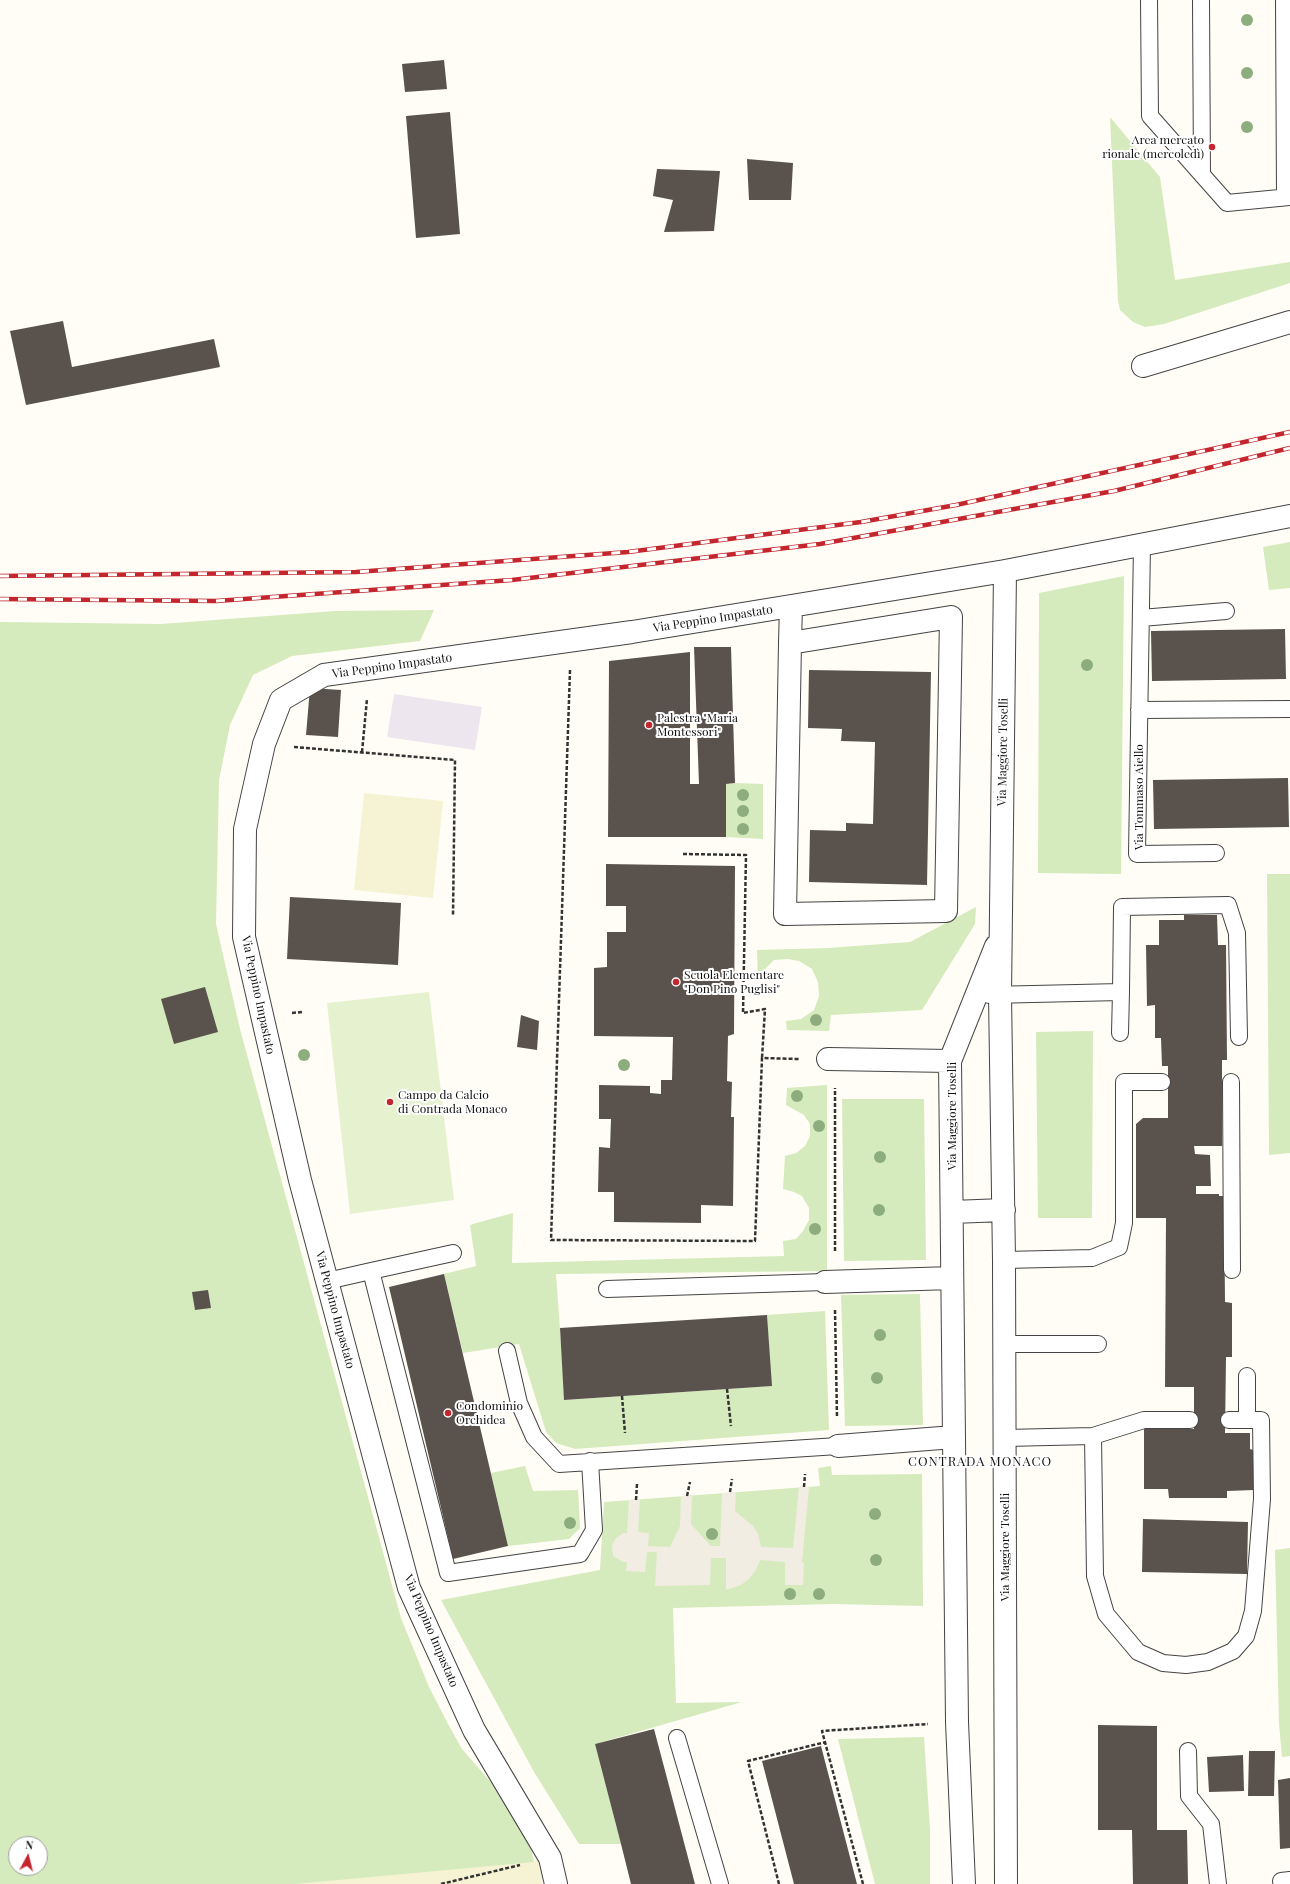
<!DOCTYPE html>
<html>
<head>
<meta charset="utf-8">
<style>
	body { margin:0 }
	#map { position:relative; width:1290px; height:1884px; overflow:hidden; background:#fffdf5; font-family:"Playfair Display",serif }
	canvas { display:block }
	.north { position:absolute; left:8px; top:1836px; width:40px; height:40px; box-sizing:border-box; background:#fff; border:1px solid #a0a0a0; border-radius:50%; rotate:7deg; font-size:11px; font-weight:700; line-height:16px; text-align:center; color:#111 }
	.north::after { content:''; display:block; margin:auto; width:14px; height:18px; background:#c4262e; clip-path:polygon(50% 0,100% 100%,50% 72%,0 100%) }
</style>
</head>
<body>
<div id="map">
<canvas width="1290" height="1884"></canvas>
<div class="north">N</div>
</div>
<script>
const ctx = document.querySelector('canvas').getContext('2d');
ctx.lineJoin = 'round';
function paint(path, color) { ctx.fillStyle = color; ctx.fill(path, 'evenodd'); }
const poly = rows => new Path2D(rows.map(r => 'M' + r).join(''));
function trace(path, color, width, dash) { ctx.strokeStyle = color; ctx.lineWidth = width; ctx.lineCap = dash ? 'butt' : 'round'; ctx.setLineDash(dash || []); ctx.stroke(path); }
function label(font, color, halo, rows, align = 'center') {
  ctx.font = font + ' "Playfair Display",serif'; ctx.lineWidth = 4; ctx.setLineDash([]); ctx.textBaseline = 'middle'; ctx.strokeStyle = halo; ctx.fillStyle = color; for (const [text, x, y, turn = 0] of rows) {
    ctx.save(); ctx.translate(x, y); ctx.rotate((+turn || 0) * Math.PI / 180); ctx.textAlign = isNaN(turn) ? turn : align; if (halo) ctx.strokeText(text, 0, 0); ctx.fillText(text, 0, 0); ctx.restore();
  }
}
paint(poly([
	[394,694,482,707,475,750,387,737]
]), '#eee6ef');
paint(poly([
	[364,793,443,801,433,898,354,890],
	[542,1860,542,1884,289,1884]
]), '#f6f3d4');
paint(poly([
	[1110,117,1160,177,1175,280,1290,262,1290,283,1164,324,1145,327,1133,322,1120,310,1118,300],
	[1290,542,1290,588,1269,590,1263,547],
	[1124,576,1121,874,1038,873,1039,593],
	[434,610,420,641,292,656,253,675,230,725,219,780,216,924,240,1029,401,1618,429,1687,448,1724,462,1749,496,1788,530,1844,534,1862,295,1884,0,1884,0,622,161,624,335,611],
	[16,1844,40,1844,40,1868,16,1868],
	[735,783,763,784,763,839,726,837,726,784],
	[1267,874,1290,874,1290,1153,1269,1155],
	[976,907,975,924,922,1010,831,1015,829,1031,787,1030,786,1021,801,1019,814,1010,819,996,818,982,812,969,799,961,788,959,774,960,762,972,758,981,757,950,828,948,910,942],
	[1093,1031,1092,1218,1038,1218,1036,1032],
	[827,1085,827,1271,556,1274,565,1400,771,1386,767,1315,825,1311,829,1430,575,1449,556,1443,546,1432,519,1344,463,1353,444,1274,476,1266,470,1225,480,1222,513,1213,512,1263,784,1256,783,1241,796,1239,803,1231,809,1220,809,1208,802,1196,794,1192,783,1189,785,1156,796,1153,805,1146,810,1136,810,1124,804,1115,786,1105,787,1088],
	[924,1099,926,1260,844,1261,842,1099],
	[920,1294,923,1425,845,1426,841,1295],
	[525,1466,533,1491,578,1490,580,1528,569,1539,508,1546,491,1473],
	[831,1466,832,1475,922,1474,923,1606,833,1604,673,1608,676,1703,742,1702,595,1744,621,1844,579,1844,534,1772,441,1600,600,1570,604,1502,820,1486,818,1468],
	[1290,1548,1290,1756,1282,1757,1279,1724,1275,1550],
	[924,1737,930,1829,930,1884,875,1884,838,1739]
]), '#d5ebbd');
paint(poly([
	[429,992,454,1200,350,1214,327,1003]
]), '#e6f2cf');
paint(poly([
	[799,1487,809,1487,802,1562,804,1563,803,1585,785,1585,785,1562,760,1560,756,1570,749,1579,741,1585,726,1590,726,1558,711,1558,710,1585,655,1586,657,1552,647,1552,645,1572,626,1571,627,1562,623,1562,613,1556,612,1545,616,1538,623,1533,627,1533,629,1500,640,1499,638,1532,649,1533,648,1546,670,1547,680,1526,681,1496,692,1495,691,1524,711,1546,720,1546,722,1493,736,1492,735,1511,753,1526,758,1534,761,1547,793,1548]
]), '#f1ede2');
paint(poly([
	[444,60,447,89,405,92,402,64],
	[450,112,460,234,416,238,406,116],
	[747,159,793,163,791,200,749,200],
	[657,169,720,171,714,231,664,232,673,200,653,196],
	[63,321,72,367,214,339,220,367,26,405,10,331],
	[1285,629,1286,679,1152,681,1151,631],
	[694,647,731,647,735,783,726,784,726,837,608,837,609,661,690,652,690,784,699,784],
	[809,670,931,672,927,885,809,882,810,830,846,831,846,823,873,824,875,742,841,741,842,729,808,728],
	[310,688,341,690,338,737,306,735],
	[1288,778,1289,827,1154,829,1153,780],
	[606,864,735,866,734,1034,728,1036,727,1081,732,1082,731,1117,734,1117,733,1206,701,1205,701,1223,614,1222,614,1192,598,1192,599,1147,610,1148,611,1119,599,1119,599,1085,650,1086,650,1093,661,1094,661,1080,672,1080,673,1037,594,1036,594,968,607,967,607,932,626,932,626,906,606,906],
	[290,897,401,903,398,965,287,959],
	[1184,915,1217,915,1218,945,1226,945,1227,1060,1222,1060,1222,1146,1194,1146,1195,1154,1210,1155,1211,1186,1196,1186,1196,1194,1219,1194,1219,1196,1224,1196,1225,1302,1232,1303,1232,1357,1226,1357,1225,1433,1250,1433,1250,1449,1253,1450,1254,1490,1227,1491,1227,1498,1169,1498,1168,1489,1144,1489,1144,1429,1194,1429,1194,1387,1165,1387,1166,1218,1136,1218,1136,1124,1143,1118,1168,1118,1168,1066,1162,1066,1161,1038,1155,1038,1155,1005,1147,1006,1146,945,1159,945,1159,920,1184,920],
	[205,987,218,1032,174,1044,161,999],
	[521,1015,539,1021,537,1050,517,1047],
	[444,1274,508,1546,453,1559,389,1287],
	[208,1290,211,1308,195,1310,192,1292],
	[767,1315,772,1386,564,1400,560,1328],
	[1143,1519,1248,1522,1247,1574,1142,1572],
	[1098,1725,1157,1726,1157,1830,1187,1830,1188,1884,1133,1884,1132,1830,1098,1830],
	[654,1729,695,1884,631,1884,621,1844,595,1744],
	[821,1746,857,1884,794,1884,762,1761],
	[1249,1751,1275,1751,1274,1796,1248,1796],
	[1243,1755,1244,1791,1209,1792,1207,1757],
	[1290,1778,1290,1848,1280,1849,1278,1780]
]), '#5a524d');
const service = poly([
	[1149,0,1150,116,1227,203,1290,197],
	[1201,0,1202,175],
	[1284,0,1285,197],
	[1142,545,1137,854,1216,853],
	[1141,618,1226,611],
	[1139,710,1290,709],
	[989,995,1121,992,1122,907,1228,905,1237,933,1239,1037],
	[1120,1033,1121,992],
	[1231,1082,1232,1270],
	[453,1253,371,1271,448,1573,580,1554,594,1530,590,1461],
	[1004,1260,1092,1258,1119,1247,1124,1223,1124,1082,1162,1082],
	[327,1281,371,1271],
	[607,1289,825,1282],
	[1004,1344,1098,1344],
	[507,1351,519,1403,534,1437,559,1464,838,1446],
	[1229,1420,1247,1420,1247,1376],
	[1093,1436,1144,1420,1190,1420],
	[1005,1438,1093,1436,1095,1576,1106,1614,1138,1652,1163,1663,1186,1665,1208,1662,1233,1651,1246,1636,1253,1611,1262,1499,1261,1420,1247,1420],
	[677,1738,720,1884],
	[1188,1751,1189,1796,1211,1824,1218,1884],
	[1281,1881,1290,1880]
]);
const minor = poly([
	[1143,366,1290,322],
	[1005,571,1000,995,1004,1260,1006,1884],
	[790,643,951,617,946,911,785,914,790,643,791,606],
	[828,1059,950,1061],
	[952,1212,1004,1210],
	[825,1282,952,1278],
	[838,1446,954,1437],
	[556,1884,550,1858,474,1730,409,1588,300,1180,244,937,245,829,264,744,281,700,324,675,632,632,1005,571,1290,516],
	[964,1884,957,1722,950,1061,996,946]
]);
trace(service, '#444', 18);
trace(minor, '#444', 24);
trace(poly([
	[570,670,551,1240,755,1241,762,1058,799,1059],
	[294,747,455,760,453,916],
	[362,752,367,699],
	[683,854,746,855,743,1013,765,1009,762,1058],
	[292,1013,302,1012],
	[835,1251,835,1088],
	[835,1310,837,1417],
	[727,1389,731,1426],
	[622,1396,625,1433],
	[804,1487,805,1474],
	[730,1492,732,1479],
	[687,1496,690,1482],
	[636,1500,637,1484],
	[441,1884,520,1865],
	[779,1884,748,1761,826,1742],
	[863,1884,822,1731,928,1724]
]), '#333', 2.5, [4, 2]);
trace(service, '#fff', 16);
trace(minor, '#fff', 22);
const rail = poly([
	[0,576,356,572,628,552,861,522,956,505,1290,432],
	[0,599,216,601,512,580,820,544,1114,491,1290,448]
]);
trace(rail, '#c4262e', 4.5);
trace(rail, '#fff', 3, [9]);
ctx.fillStyle = '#8dad7f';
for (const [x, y] of [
	[1247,20],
	[1247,73],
	[1247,127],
	[1087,665],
	[743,795],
	[743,811],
	[743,829],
	[816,1020],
	[304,1055],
	[624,1065],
	[797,1096],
	[819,1126],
	[880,1157],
	[879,1210],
	[815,1229],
	[880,1335],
	[877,1378],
	[875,1514],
	[570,1523],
	[712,1534],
	[876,1560],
	[790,1594],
	[819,1594]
]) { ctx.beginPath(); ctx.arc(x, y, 6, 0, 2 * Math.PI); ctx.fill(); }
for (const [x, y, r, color] of [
	[1212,147,4,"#c4262e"],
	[649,725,4,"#c4262e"],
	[676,982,4,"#c4262e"],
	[390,1102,4,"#c4262e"],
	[448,1413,4,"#c4262e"]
]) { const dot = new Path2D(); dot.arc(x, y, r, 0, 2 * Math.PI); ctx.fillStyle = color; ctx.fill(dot); trace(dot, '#fff', 1.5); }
label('12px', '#111', '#fff', [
	["Area mercato",1204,140,"right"],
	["rionale (mercoledì)",1204,154,"right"],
	["Palestra \"Maria",657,718],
	["Montessori\"",657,732],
	["Scuola Elementare",684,975],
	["\"Don Pino Puglisi\"",684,989],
	["Campo da Calcio",398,1095],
	["di Contrada Monaco",398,1109],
	["Condominio",456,1406],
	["Orchidea",456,1420]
], 'left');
label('12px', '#111', '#fff', [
	["Via Peppino Impastato",713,619,-9],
	["Via Peppino Impastato",392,666,-8],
	["Via Maggiore Toselli",1003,752,-89],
	["Via Tommaso Aiello",1139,797,-90],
	["Via Peppino Impastato",258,995,78],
	["Via Maggiore Toselli",952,1116,-90],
	["Via Peppino Impastato",335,1310,75],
	["Via Maggiore Toselli",1005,1547,-90],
	["Via Peppino Impastato",431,1631,67]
]);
ctx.letterSpacing = '1px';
label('13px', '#111', '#fff', [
	["CONTRADA MONACO",980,1462]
]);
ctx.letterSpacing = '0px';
</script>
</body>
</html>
